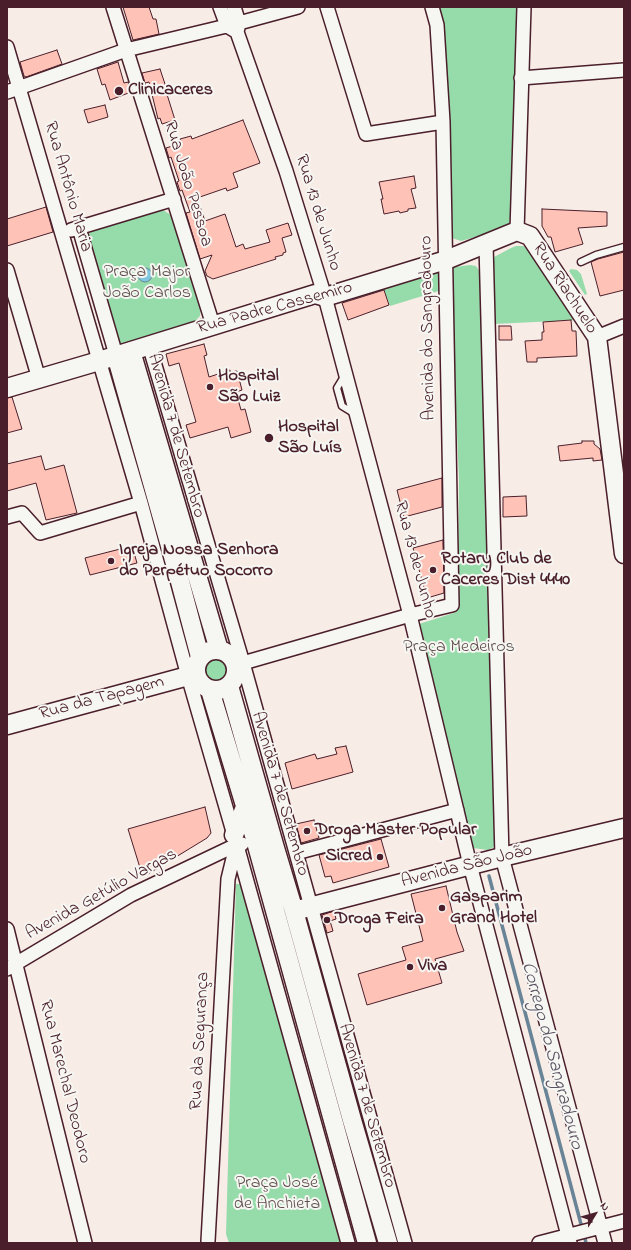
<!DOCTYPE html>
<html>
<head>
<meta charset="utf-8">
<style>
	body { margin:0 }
	#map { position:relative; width:631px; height:1250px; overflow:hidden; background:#f8ece6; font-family:"Indie Flower",sans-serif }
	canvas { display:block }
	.frame { position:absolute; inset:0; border:8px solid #4a1f2b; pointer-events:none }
	.north { position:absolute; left:575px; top:1194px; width:40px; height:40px; -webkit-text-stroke:3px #f6f6f2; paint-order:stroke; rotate:53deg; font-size:11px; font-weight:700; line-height:16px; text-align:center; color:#4a1f2b }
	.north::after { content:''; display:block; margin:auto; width:14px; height:18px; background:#4a1f2b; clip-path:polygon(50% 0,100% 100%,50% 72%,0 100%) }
</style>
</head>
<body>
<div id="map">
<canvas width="631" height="1250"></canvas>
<div class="frame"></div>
<div class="north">N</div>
</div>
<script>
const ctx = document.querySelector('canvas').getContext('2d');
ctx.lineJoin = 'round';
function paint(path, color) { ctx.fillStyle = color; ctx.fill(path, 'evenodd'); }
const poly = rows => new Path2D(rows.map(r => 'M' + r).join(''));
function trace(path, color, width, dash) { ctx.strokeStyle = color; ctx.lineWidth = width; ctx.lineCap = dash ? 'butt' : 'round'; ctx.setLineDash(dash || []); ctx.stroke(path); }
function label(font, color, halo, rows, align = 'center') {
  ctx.font = font + ' "Indie Flower",sans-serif'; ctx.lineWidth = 4; ctx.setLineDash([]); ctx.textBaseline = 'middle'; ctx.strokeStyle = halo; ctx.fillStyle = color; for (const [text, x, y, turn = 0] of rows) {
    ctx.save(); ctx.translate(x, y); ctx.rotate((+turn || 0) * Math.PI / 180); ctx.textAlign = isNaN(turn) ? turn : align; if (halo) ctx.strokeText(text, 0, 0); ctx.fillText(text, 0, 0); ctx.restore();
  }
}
paint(poly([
	[438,7,518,7,512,216,510,222,507,225,489,233,461,241,449,237,449,236,444,32],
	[158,210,163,210,174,217,201,305,200,316,194,322,119,346,88,239,88,235,92,230],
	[516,246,523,246,529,248,577,320,494,324,493,264,494,257,511,248],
	[470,265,476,266,480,272,482,279,496,846,488,850,473,848,419,627,419,624,454,613,456,610,458,590,459,480,450,270,455,267],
	[435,269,441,272,442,290,390,306,382,284],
	[571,269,577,270,581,274,587,294,585,295,569,271],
	'204 671a12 12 0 1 1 24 0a12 12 0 1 1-24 0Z',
	[236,884,240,884,341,1243,229,1243,226,1234]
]), '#96dcaa');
const water = poly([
	'138 275a7 7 0 1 1 14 0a7 7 0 1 1-14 0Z'
]);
paint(water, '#7ec7de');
trace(water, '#698496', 1);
trace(poly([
	[489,876,582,1228],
	[584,1234,586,1243]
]), '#698496', 3.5);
const building = poly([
	[123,7,149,7,153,19,156,19,159,34,133,40,123,7],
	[57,50,62,64,26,77,24,76,20,62,57,50],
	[118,62,124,83,128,82,131,92,110,100,105,84,102,85,97,69,118,62],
	[160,69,166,87,165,88,175,120,162,124,160,118,158,119,149,82,145,83,142,73,160,69],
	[105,105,108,117,88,123,84,110,105,105],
	[243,120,260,163,233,173,238,187,227,191,226,188,197,198,205,221,225,214,236,247,243,244,245,249,270,242,266,230,288,223,292,235,282,238,286,252,283,253,283,255,275,257,276,259,213,279,207,276,205,271,212,255,200,259,186,213,190,212,182,190,180,191,177,182,179,181,171,157,169,158,166,148,182,143,180,139,191,136,192,139,243,120],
	[414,176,416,188,411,189,416,208,408,209,408,211,400,213,399,211,384,214,381,199,383,199,379,182,414,176],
	[46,207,53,232,7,246,7,219,46,207],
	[542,209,607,212,607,226,578,228,583,244,555,252,551,237,548,237,542,226,542,209],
	[624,252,624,290,600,296,591,262,598,259,624,252],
	[384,290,389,305,348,320,342,303,384,290],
	[571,320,572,331,576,331,577,356,537,358,537,362,527,362,525,341,542,340,542,332,544,332,543,322,571,320],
	[499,326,511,326,512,340,499,340,499,326],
	[204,344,207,355,204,356,209,377,230,370,230,372,237,371,242,390,236,392,241,410,245,409,251,432,231,438,228,427,190,438,186,425,196,422,179,363,169,366,166,354,204,344],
	[12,397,22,429,7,433,7,398,12,397],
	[582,441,594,441,594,444,600,449,602,460,593,461,593,458,560,461,558,446,582,443,582,441],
	[41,456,45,470,64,465,77,513,46,520,36,483,7,491,7,464,41,456],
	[442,478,442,507,404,517,397,490,442,478],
	[526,496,527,516,503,517,503,497,526,496],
	[443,540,444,593,427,598,413,548,443,540],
	[132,546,137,563,90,575,85,558,132,546],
	[346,746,353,772,292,789,285,763,315,754,317,759,337,754,335,748,346,746],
	[205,807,211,833,207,838,148,874,141,871,128,829,205,807],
	[314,820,319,838,301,843,296,824,314,820],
	[381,839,389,867,333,883,331,876,325,877,319,855,381,839],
	[446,886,457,932,464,951,435,959,442,983,367,1005,358,974,406,960,402,947,423,941,411,894,446,886],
	[334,911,336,919,330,921,333,931,327,933,322,915,334,911]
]);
paint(building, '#fec3b6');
trace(building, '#4a1f2b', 1);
const lane = poly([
	[581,262,596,255,624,247],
	[345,375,337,388,342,406,355,414]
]);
const street = poly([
	[113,7,213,325],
	[220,7,227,26,237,32,239,23,234,7],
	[327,7,366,134,443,122],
	[237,32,286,171,325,297,410,615,470,865,570,1243],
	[7,47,141,503,188,676,234,835,348,1243],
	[521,78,624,70],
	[7,92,126,50,239,23,298,7],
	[79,228,116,355],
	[71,230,174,199],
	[517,231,524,7],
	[486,244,502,857,605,1243],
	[7,270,39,379],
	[597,337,624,326],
	[149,345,243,663,405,1243],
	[7,517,22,513,40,533,141,503],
	[236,667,243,663,410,615,452,605,443,122,437,25,432,7],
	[296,853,457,810],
	[7,929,85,1243],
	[7,969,131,895,236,845,242,844],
	[208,1241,228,879,236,846],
	[539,1243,624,1221]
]);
const secondary = poly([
	[131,351,219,650],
	[116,355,178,574,200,657],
	[7,388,99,361,315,294,325,297,446,260,517,231,530,236,597,337,624,554],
	'196 670a20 20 0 1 1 40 0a20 20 0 1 1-40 0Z',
	[229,686,275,848,294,911,352,1120,388,1243],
	[210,690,256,842,367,1243],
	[7,725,188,676,196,676],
	[234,835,245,807],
	[294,911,502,857,624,828]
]);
trace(lane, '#4a1f2b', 9);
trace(street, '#4a1f2b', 16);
trace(secondary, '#4a1f2b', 21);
trace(lane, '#f6f6f2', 6);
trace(street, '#f6f6f2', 13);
trace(secondary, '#f6f6f2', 18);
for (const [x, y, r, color] of [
	[119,91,5,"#4a1f2b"],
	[210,387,4,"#4a1f2b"],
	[269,438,5,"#4a1f2b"],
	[111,561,4,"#4a1f2b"],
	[433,570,4,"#4a1f2b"],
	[307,831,4,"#4a1f2b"],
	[380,857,4,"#4a1f2b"],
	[442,908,4,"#4a1f2b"],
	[327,920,4,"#4a1f2b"],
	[410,967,4,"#4a1f2b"]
]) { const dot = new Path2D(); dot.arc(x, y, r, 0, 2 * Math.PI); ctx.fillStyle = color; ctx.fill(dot); trace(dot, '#f6f6f2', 1.5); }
label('bold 18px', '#4a1f2b', '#f6f6f2', [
	["Clinicaceres",128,91],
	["Hospital",218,377],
	["São Luiz",218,398],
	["Hospital",278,428],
	["São Luís",278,449],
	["Igreja Nossa Senhora",119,551],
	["do Perpétuo Socorro",119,572],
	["Rotary Club de",441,560],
	["Caceres Dist 4440",441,581],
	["Droga Master Popular",315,831],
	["Sicred",372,857,"right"],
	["Gasparim",450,898],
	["Grand Hotel",450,919],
	["Droga Feira",335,920],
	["Viva",418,967]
], 'left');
label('18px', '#4a1f2b', '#f6f6f2', [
	["Rua João Pessoa",187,184,73],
	["Rua Antônio Maria",67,187,74],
	["Rua 13 de Junho",317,213,73],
	["Rua Riachuelo",564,289,57],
	["Rua Padre Cassemiro",275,309,-15],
	["Avenida do Sangradouro",429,328,-91],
	["Avenida 7 de Setembro",175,436,74],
	["Rua 13 de Junho",414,560,75],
	["Rua da Tapagem",102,699,-15],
	["Avenida 7 de Setembro",279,794,74],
	["Avenida São João",467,867,-14],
	["Avenida Getúlio Vargas",102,895,-29],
	["Rua da Segurança",201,1041,-87],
	["Rua Marechal Deodoro",64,1082,76],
	["Avenida 7 de Setembro",366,1106,74]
]);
label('18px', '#5d4e4b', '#f6f6f2', [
	["Praça Major",147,273],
	["João Carlos",147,294],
	["Praça Medeiros",459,648],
	["Praça José",277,1184],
	["de Anchieta",277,1205]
]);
label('italic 19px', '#5a5161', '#f6f6f2', [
	["Corrego do Sangradouro",551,1056,75]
]);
</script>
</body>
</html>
